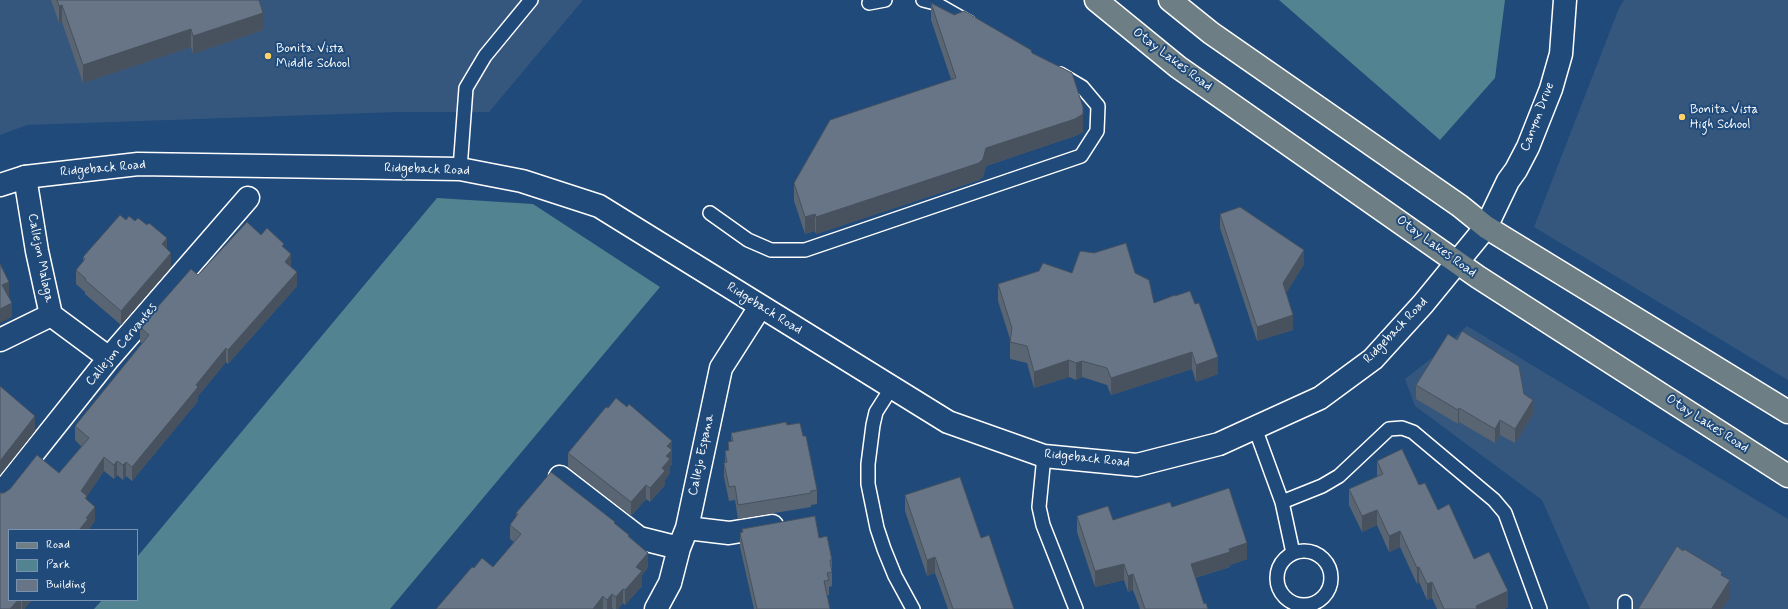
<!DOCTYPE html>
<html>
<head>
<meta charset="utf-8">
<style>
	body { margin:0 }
	#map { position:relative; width:1788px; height:609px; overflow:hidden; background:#1f4a7a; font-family:Mynerve,sans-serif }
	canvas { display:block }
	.legend { position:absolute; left:8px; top:529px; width:130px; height:72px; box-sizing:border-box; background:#1f4a7a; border:1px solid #7992af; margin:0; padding:5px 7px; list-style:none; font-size:12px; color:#fff }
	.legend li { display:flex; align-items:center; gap:8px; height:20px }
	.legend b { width:20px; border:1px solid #7992af }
</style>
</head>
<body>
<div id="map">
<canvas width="1788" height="609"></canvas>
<ul class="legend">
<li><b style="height:5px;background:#6d7e84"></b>Road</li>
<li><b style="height:11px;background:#518490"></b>Park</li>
<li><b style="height:11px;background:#677586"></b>Building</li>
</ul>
</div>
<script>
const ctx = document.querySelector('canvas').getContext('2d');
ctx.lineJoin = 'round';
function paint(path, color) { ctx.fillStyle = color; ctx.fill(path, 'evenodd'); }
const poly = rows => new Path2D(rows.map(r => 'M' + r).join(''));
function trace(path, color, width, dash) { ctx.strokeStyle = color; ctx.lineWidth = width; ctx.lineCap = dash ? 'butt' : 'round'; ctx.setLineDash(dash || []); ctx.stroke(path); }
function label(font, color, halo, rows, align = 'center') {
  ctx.font = font + ' Mynerve,sans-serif'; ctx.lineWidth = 4; ctx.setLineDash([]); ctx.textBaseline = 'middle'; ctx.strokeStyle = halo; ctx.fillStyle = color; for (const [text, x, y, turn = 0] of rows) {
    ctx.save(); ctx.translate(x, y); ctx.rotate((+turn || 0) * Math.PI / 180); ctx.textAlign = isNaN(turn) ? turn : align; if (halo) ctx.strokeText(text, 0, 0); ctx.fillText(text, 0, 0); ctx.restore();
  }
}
paint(poly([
	[0,0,583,0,489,112,399,112,27,125,0,135],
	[1624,0,1788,0,1788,380,1534,227,1619,8],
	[1467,326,1788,519,1788,609,1590,609,1542,500,1415,406,1405,379,1437,354]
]), '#35577e');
paint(poly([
	[1279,0,1505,0,1495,78,1440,140],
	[437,198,533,204,660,287,390,609,94,609,102,600,137,600,137,557]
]), '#518490');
const service = poly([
	[923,0,935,3,970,23],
	[869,3,885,0],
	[460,169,466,88,485,56,531,0],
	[710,213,748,240,771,250,805,250,1081,156,1097,131,1098,106,1082,87,1060,74],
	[892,387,876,412,873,425,868,464,868,484,877,528,884,549,895,576,913,609],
	[1255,428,1282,502,1322,486,1339,476,1389,429,1402,428,1413,432,1494,500,1505,513,1540,609],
	[1044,456,1039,507,1043,525,1076,609],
	[1282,502,1293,553],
	'1277 578a27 27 0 1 1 54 0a27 27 0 1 1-54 0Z',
	[1625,609,1625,602]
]);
const minor = poly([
	[25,177,37,251,51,315,109,358],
	[0,340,51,315],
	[560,477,639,538,679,548],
	[0,495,109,358,248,198],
	[687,528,729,533,772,526],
	[656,609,670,583,679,548,687,528,721,368,760,307]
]);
const tertiary = poly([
	[0,185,25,177,138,164,460,169,522,181,599,206,948,422,1044,456,1137,465,1219,444,1320,398,1373,359,1423,304,1486,227,1508,181,1516,170,1528,147,1551,89,1561,54,1565,0]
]);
const primary = poly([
	[1096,0,1178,67,1478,277,1788,476],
	[1170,0,1211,33,1460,206,1486,227,1788,412]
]);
trace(service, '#fff', 16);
trace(minor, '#fff', 25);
trace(tertiary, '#fff', 25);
trace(primary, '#fff', 25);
trace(service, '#1f4a7a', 13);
trace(minor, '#1f4a7a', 22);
trace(tertiary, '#1f4a7a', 22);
trace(primary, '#6d7e84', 22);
paint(poly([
	[51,0,259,0,263,30,193,54,191,47,83,83,62,22,59,23],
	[931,3,1032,53,1083,132,1075,136,986,166,983,177,979,180,816,234,815,231,805,234,794,201,794,183,951,79,931,20],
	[1220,214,1304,264,1286,293,1293,330,1257,341,1220,228],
	[261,235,284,248,291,268,297,286,228,364,226,362,198,396,198,401,132,481,126,476,123,480,117,475,114,479,104,471,87,496,87,500,95,521,88,530,9,600,32,600,24,609,0,609,4,493,59,473,82,447,75,440,75,426,142,343,140,342,140,327,198,275],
	[167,249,171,267,121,325,85,294,85,292,76,284,76,270,83,262,83,257],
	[1072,273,1135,273,1154,303,1175,296,1218,374,1196,382,1192,369,1111,395,1107,385,1082,377,1076,380,1069,377,1034,388,1027,363,1010,359,1010,339,998,301,998,284],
	[1416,385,1524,394,1533,414,1515,443,1500,435,1495,443,1459,422,1458,424,1416,399],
	[787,425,803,436,817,490,817,504,811,505,811,507,738,519,735,500,729,501,724,477,724,463,725,463,725,451,728,450,728,442,731,442,731,433],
	[568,453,672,455,672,464,670,466,670,473,665,480,665,485,650,502,646,499,631,516,568,467],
	[1377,461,1419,485,1438,510,1508,607,1504,609,1437,609,1432,598,1427,600,1419,582,1417,584,1400,547,1389,552,1377,525,1362,532,1349,505,1349,489,1377,477],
	[905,495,981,538,1014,609,948,609,935,573,927,576,905,511],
	[1172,507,1247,559,1230,565,1230,567,1195,578,1204,604,1208,609,1140,609,1133,590,1128,592,1124,580,1095,587,1077,532,1077,516,1113,520],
	[516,513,615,524,629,537,648,567,642,575,642,586,625,605,623,603,618,609,613,609,612,608,611,609,436,609,474,568,493,567,514,542,510,539,510,525,516,517],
	[742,529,819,538,832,560,832,586,829,587,829,595,827,595,830,609,754,609,740,547,740,533,742,533]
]), '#596573');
paint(poly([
	[62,5,62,22,59,23,59,6],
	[263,13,263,30,193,54,193,36],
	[191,29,191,47,83,83,83,65],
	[1083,114,1083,132,1075,136,986,166,983,177,979,180,816,234,816,217,986,148],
	[815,214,815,231,805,234,805,217],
	[167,238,167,253,162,244],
	[1304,250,1304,264,1283,298,1283,283],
	[171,253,171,267,121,325,121,311],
	[291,254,291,268,285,262],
	[297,272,297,286,228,364,228,350],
	[9,282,9,296,2,299,2,285],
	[12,303,12,317,0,323,0,309],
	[1293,315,1293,330,1257,341,1257,327],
	[226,348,226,362,198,396,198,401,132,481,132,467,196,385],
	[1192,352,1192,369,1111,395,1111,378],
	[1218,357,1218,374,1196,382,1196,365],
	[1069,360,1069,377,1034,388,1034,372],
	[1082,361,1082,377,1076,380,1076,363],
	[1533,400,1533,414,1515,443,1515,429],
	[1459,408,1459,422,1458,424,1458,410],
	[35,416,35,431,0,475,0,461],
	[1500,420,1500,435,1495,443,1495,429],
	[672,441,672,464,670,466,670,473,665,480,665,485,650,502,650,488,662,468,667,446],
	[104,457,104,471,87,496,87,510,81,491],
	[117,461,117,475,114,479,114,465],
	[126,462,126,476,123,480,123,465],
	[646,485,646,499,631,516,631,502],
	[95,507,95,521,88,530,79,530,86,518],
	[1377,510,1377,525,1362,532,1362,516],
	[1400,531,1400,547,1389,552,1389,536],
	[1247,543,1247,559,1230,565,1230,567,1191,579,1191,564,1229,549],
	[648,553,648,567,642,575,642,586,625,605,625,590,636,567],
	[935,557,935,573,927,576,927,560],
	[1124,564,1124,580,1095,587,1095,571],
	[1419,567,1419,582,1417,584,1417,568],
	[1133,574,1133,590,1128,592,1128,576],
	[1730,580,1730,597,1722,609,1712,609,1712,608],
	[1432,582,1432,598,1427,600,1427,584],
	[623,589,623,603,618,609,616,609,616,597],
	[1508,591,1508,607,1504,609,1476,609,1476,606],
	[612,594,612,608,611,609,607,609,607,600],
	[603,596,603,609,593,609],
	[18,600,21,600,21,609,10,609],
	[22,600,32,600,24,609,22,609]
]), '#48525e');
const building = poly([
	[57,0,259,0,263,13,193,36,191,29,83,65,62,5,59,6,57,0],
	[931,3,954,15,964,11,1031,50,1032,53,1072,73,1083,107,1083,114,1075,119,986,148,983,159,979,163,816,217,815,214,805,217,794,183,830,120,956,78,931,3],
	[1240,207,1304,250,1283,283,1293,315,1257,327,1220,214,1240,207],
	[120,215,126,220,129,216,135,221,138,218,147,225,149,223,167,238,162,244,171,253,121,311,85,280,86,279,76,270,85,259,83,257,120,215],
	[247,222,261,235,267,228,284,244,282,246,291,254,285,262,297,272,228,350,226,348,196,385,198,387,132,467,126,462,123,465,117,461,114,465,104,457,81,491,87,496,85,498,95,507,86,518,88,519,79,530,9,530,9,600,18,600,10,609,0,609,0,493,4,493,10,489,37,455,59,473,89,438,75,426,149,335,140,327,191,269,198,275,247,222],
	[1126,243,1135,273,1149,280,1154,303,1175,295,1175,296,1190,291,1195,304,1199,303,1218,357,1196,365,1192,352,1111,378,1107,368,1082,361,1076,363,1069,360,1034,372,1027,346,1010,342,1012,328,998,284,1039,271,1043,263,1072,273,1080,251,1094,253,1126,243],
	[0,264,9,282,2,285,12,303,0,309,0,264],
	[1462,331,1519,366,1524,394,1533,400,1515,429,1500,420,1495,429,1459,408,1458,410,1416,385,1448,334,1457,340,1462,331],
	[0,386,35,416,0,461,0,386],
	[616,398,627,407,629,404,672,441,667,446,672,450,666,456,670,459,662,468,665,471,650,488,646,485,631,502,568,453,606,407,608,408,616,398],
	[786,422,787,425,800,423,803,436,806,436,817,490,811,491,811,493,738,505,735,486,729,487,724,463,727,462,725,451,729,450,728,442,733,441,731,433,786,422],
	[1402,449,1419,485,1425,483,1438,510,1449,504,1474,559,1489,552,1508,591,1476,606,1477,609,1444,609,1432,582,1427,584,1419,567,1417,568,1400,531,1389,536,1377,510,1362,516,1349,489,1383,474,1377,461,1402,449],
	[551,472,615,522,614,523,629,535,628,536,648,553,636,567,642,571,625,590,623,589,616,597,612,594,607,600,603,596,593,609,436,609,472,567,474,568,482,558,493,567,521,534,510,525,518,514,516,513,551,472],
	[960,477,981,538,989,535,1014,609,953,609,935,557,927,560,905,495,960,477],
	[1229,488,1247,543,1229,549,1230,552,1191,564,1204,604,1206,603,1208,609,1145,609,1133,574,1128,576,1124,564,1095,571,1077,516,1108,506,1113,520,1170,502,1172,507,1229,488],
	[815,516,819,538,827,536,832,560,830,560,832,572,827,573,829,580,824,581,830,609,757,609,740,533,743,532,742,529,815,516],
	[1677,546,1683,551,1684,549,1722,572,1721,575,1730,580,1712,608,1712,609,1638,609,1677,546]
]);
paint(building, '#677586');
trace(building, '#48525e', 1);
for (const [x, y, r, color] of [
	[268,56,4,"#ffd166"],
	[1682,117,4,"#ffd166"]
]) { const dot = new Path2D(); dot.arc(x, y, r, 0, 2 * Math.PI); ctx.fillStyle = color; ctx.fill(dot); trace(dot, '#1f4a7a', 1.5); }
label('13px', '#fff', '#1f4a7a', [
	["Bonita Vista",276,49],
	["Middle School",276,64],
	["Bonita Vista",1690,110],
	["High School",1690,125]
], 'left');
label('13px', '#fff', '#1f4a7a', [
	["Otay Lakes Road",1172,60,37],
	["Canyon Drive",1538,117,-69],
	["Ridgeback Road",103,169,-5],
	["Ridgeback Road",427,170,2],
	["Otay Lakes Road",1436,247,36],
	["Callejon Malaga",40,258,79],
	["Ridgeback Road",764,309,32],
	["Ridgeback Road",1396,331,-46],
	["Callejon Cervantes",122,345,-50],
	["Otay Lakes Road",1707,424,33],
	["Callejo Espana",702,455,-78],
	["Ridgeback Road",1087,459,6]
]);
</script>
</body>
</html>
